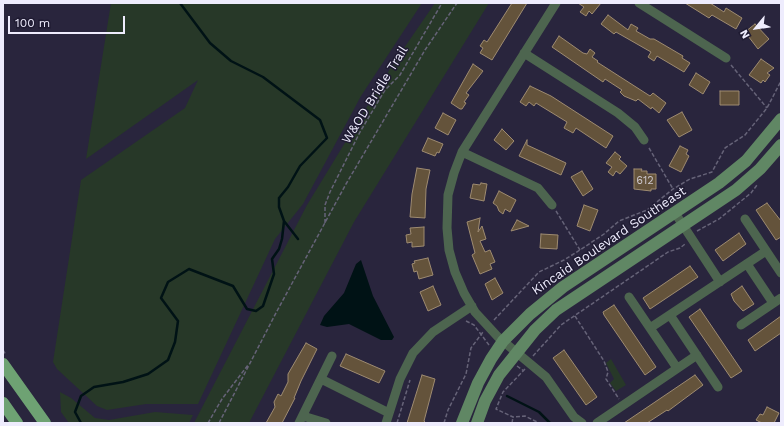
<!DOCTYPE html>
<html>
<head>
<meta charset="utf-8">
<style>
	body { margin:0 }
	#map { position:relative; width:784px; height:426px; overflow:hidden; background:#29253d; font-family:"Work Sans",sans-serif }
	canvas { display:block }
	.frame { position:absolute; inset:0; border:4px solid #eeecfd; pointer-events:none }
	.north { position:absolute; left:736px; top:8px; width:40px; height:40px; -webkit-text-stroke:3px #1f1b32; paint-order:stroke; rotate:241deg; font-size:11px; font-weight:700; line-height:16px; text-align:center; color:#eeecfd }
	.north::after { content:''; display:block; margin:auto; width:14px; height:18px; background:#eeecfd; clip-path:polygon(50% 0,100% 100%,50% 72%,0 100%) }
	.scale { position:absolute; left:8px; top:16px; width:117px; height:18px; box-sizing:border-box; border:2px solid #eeecfd; border-top:0; padding-left:5px; font-size:12px; line-height:14px; white-space:nowrap; color:#eeecfd; -webkit-text-stroke:3px #1f1b32; paint-order:stroke }
</style>
</head>
<body>
<div id="map">
<canvas width="784" height="426"></canvas>
<div class="frame"></div>
<div class="north">N</div>
<div class="scale">100 m</div>
</div>
<script>
const ctx = document.querySelector('canvas').getContext('2d');
ctx.lineJoin = 'round';
function paint(path, color) { ctx.fillStyle = color; ctx.fill(path, 'evenodd'); }
const poly = rows => new Path2D(rows.map(r => 'M' + r).join(''));
function trace(path, color, width, dash) { ctx.strokeStyle = color; ctx.lineWidth = width; ctx.lineCap = dash ? 'butt' : 'round'; ctx.setLineDash(dash || []); ctx.stroke(path); }
function label(font, color, halo, rows, align = 'center') {
  ctx.font = font + ' "Work Sans",sans-serif'; ctx.lineWidth = 3; ctx.setLineDash([]); ctx.textBaseline = 'middle'; ctx.strokeStyle = halo; ctx.fillStyle = color; for (const [text, x, y, turn = 0] of rows) {
    ctx.save(); ctx.translate(x, y); ctx.rotate((+turn || 0) * Math.PI / 180); ctx.textAlign = isNaN(turn) ? turn : align; if (halo) ctx.strokeText(text, 0, 0); ctx.fillText(text, 0, 0); ctx.restore();
  }
}
paint(poly([
	[111,3,422,3,361,96,303,204,275,239,198,404,146,404,107,410,97,406,57,369,53,362,81,180,185,108,198,80,86,159],
	[435,3,489,3,354,222,249,423,194,423,307,205,393,64],
	[611,359,626,385,616,391,610,383,614,379,606,363],
	[60,392,71,398,95,418,109,420,155,412,193,415,189,423,69,423,61,412]
]), '#273828');
paint(poly([
	[361,260,373,296,394,337,392,340,381,340,349,324,327,327,320,325,324,316,344,293,356,264]
]), '#001215');
trace(poly([
	[284,221,298,239],
	[507,396,539,412,550,423],
	[81,423,75,412,81,396,94,387,123,382,148,374,168,360,175,342,178,321,161,298,168,282,189,269,233,286,247,309,256,311,263,306,274,274,272,259,279,249,282,239,284,221,279,207,279,198,288,187,300,166,327,138,320,120,263,77,231,61,210,43,180,3]
]), '#001215', 2.5);
const building = poly([
	[512,3,527,3,492,60,480,53,483,48,480,46,484,40,487,42,489,39,512,3],
	[578,3,601,3,592,14,589,11,586,16,580,12,584,7,578,3],
	[685,3,710,3,724,12,726,8,742,18,736,29,712,15,709,18,685,3],
	[608,15,628,30,631,24,638,28,636,31,650,39,654,39,683,56,682,58,690,63,684,72,657,56,654,61,648,57,651,52,616,32,614,34,601,24,608,15],
	[755,24,769,39,758,49,745,32,755,24],
	[559,36,583,53,587,54,590,49,595,53,592,57,598,61,597,62,650,96,653,93,666,103,659,113,652,107,651,109,638,99,636,101,624,96,620,92,622,90,605,79,603,82,552,47,559,36],
	[761,59,774,68,767,73,770,75,765,82,763,80,761,83,749,75,761,59],
	[473,64,483,71,466,93,469,95,464,102,466,103,462,109,460,109,451,103,473,64],
	[696,73,710,82,703,94,689,85,696,73],
	[530,86,551,96,613,136,606,148,576,128,573,133,564,128,567,122,536,103,534,106,529,102,526,106,520,102,530,86],
	[720,91,739,91,739,105,720,105,720,91],
	[682,112,692,130,679,137,667,120,682,112],
	[443,113,456,120,448,135,435,128,443,113],
	[502,129,514,141,506,150,494,140,502,129],
	[428,138,443,144,439,153,437,152,435,156,422,151,428,138],
	[527,140,527,145,566,163,561,175,519,156,527,140],
	[680,146,688,150,686,154,689,156,681,172,669,166,680,146],
	[615,152,621,157,619,159,627,166,620,174,616,171,613,176,608,172,612,167,606,163,615,152],
	[417,168,430,170,426,189,425,218,410,217,412,194,417,168],
	[634,169,642,169,641,171,647,171,647,174,656,174,656,189,651,189,651,191,634,189,634,169],
	[582,171,593,189,583,196,571,177,582,171],
	[481,183,487,184,484,201,470,198,473,184,480,185,481,183],
	[499,191,516,200,510,212,505,209,503,214,499,211,497,206,493,203,499,191],
	[767,203,781,221,781,237,776,240,756,210,767,203],
	[584,205,598,210,590,231,577,226,584,205],
	[480,218,478,232,482,226,486,239,480,241,485,252,490,250,495,262,490,264,492,269,480,274,472,255,475,253,467,222,480,218],
	[517,220,529,226,511,231,517,220],
	[424,227,424,246,412,247,412,242,407,243,406,235,411,234,410,228,424,227],
	[739,233,746,244,723,261,715,250,739,233],
	[541,234,558,235,557,249,540,248,541,234],
	[428,258,433,275,419,279,417,271,414,272,412,264,415,263,414,261,428,258],
	[690,266,698,277,650,309,643,298,690,266],
	[495,278,503,293,492,300,485,284,495,278],
	[433,286,441,305,428,311,420,292,433,286],
	[742,286,754,304,743,311,734,301,731,294,742,286],
	[614,305,656,367,645,375,604,315,603,312,614,305],
	[700,309,742,371,731,378,689,317,700,309],
	[781,316,781,333,755,351,748,340,781,316],
	[306,343,317,349,301,381,294,398,295,398,282,423,266,423,275,407,274,402,278,394,281,396,288,382,288,374,306,343],
	[564,350,597,397,586,405,553,358,564,350],
	[346,354,385,371,379,383,340,366,346,354],
	[422,375,435,379,424,421,426,423,407,423,422,375],
	[695,375,703,385,668,411,667,410,647,423,624,423,695,375],
	[767,407,779,413,774,423,762,423,756,420,760,414,763,415,767,407]
]);
paint(building, '#64533b');
trace(building, '#9e8b71', 1);
trace(poly([
	[731,65,767,108],
	[649,148,673,189],
	[556,211,580,250],
	[325,223,325,205,330,192,360,132,385,90,400,75,442,3],
	[697,231,719,219,751,193,757,185],
	[575,316,604,361,608,372,606,379,619,399],
	[494,320,539,272,564,260,580,250,604,234,619,221,647,210,673,189,690,179,712,172,725,148,745,135,767,108,781,81],
	[466,321,474,325,489,345],
	[3,350,6,355],
	[533,356,561,325,668,252,680,248,685,244],
	[517,366,524,371],
	[525,369,503,392,496,409,513,417,525,416,539,423],
	[208,423,222,399,248,365],
	[219,423,277,311,346,184,425,50,457,3],
	[397,423,410,380],
	[444,423,448,410,466,374,471,348,483,332],
	[512,423,513,417]
]), '#666378', 1.5, [4, 2]);
trace(poly([
	[556,3,462,152,454,173,448,195,447,228,449,250,455,272,464,293,475,312,498,337,546,377,574,417,582,423],
	[639,3,726,58],
	[524,53,618,113,635,127,644,140],
	[462,152,538,188,552,205],
	[675,213,720,282],
	[745,219,781,273],
	[747,264,773,303],
	[629,297,677,368],
	[670,315,718,387],
	[741,325,781,298],
	[650,328,766,251],
	[321,379,389,413],
	[303,416,326,423],
	[299,423,332,356],
	[386,423,400,379,413,353,433,332,472,306],
	[597,423,697,355]
]), '#4d654f', 9);
trace(poly([
	[462,423,478,383,491,359,503,341,530,314,563,287,719,183,746,161,781,119],
	[477,423,485,401,499,375,535,330,556,310,736,190,760,169,781,145]
]), '#608764', 12);
trace(poly([
	[3,364,45,423],
	[3,403,17,423]
]), '#6ea273', 12);
label('11px', '#ccc6cc', null, [
	["612",645,181]
]);
label('13px', '#eeecfd', '#1f1b32', [
	["W&OD Bridle Trail",375,95,-58],
	["Kincaid Boulevard Southeast",609,241,-34]
]);
</script>
</body>
</html>
